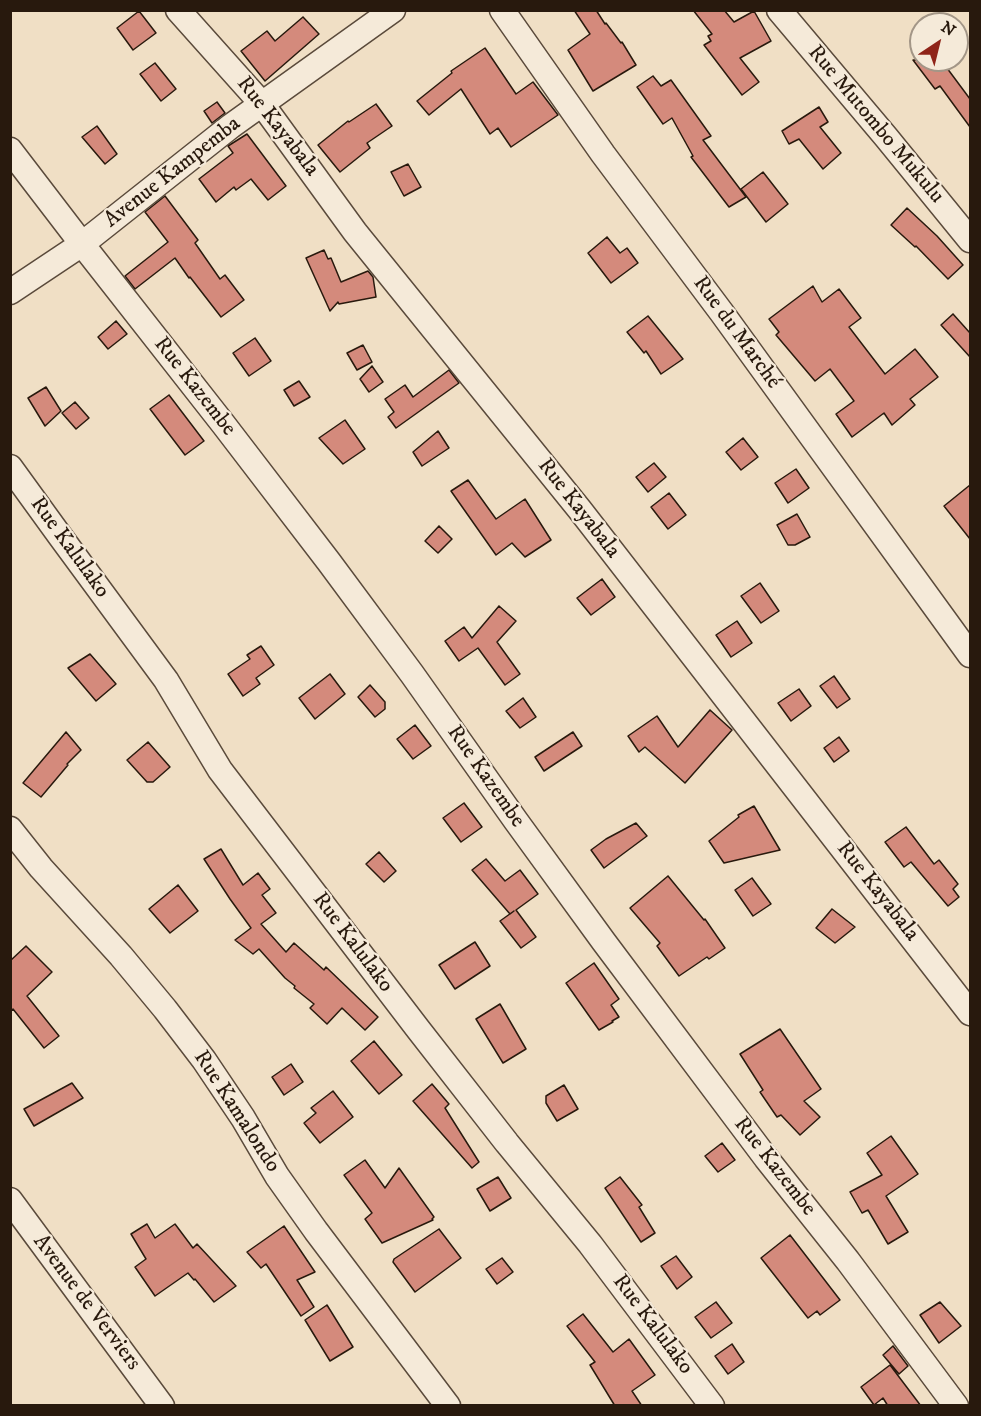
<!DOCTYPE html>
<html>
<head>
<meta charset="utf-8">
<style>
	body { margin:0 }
	#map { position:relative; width:981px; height:1416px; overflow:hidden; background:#f0dfc5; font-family:"IM FELL DW Pica",serif }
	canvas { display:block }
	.frame { position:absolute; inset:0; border:12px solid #28190d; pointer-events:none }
	.north { position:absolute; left:909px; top:12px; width:60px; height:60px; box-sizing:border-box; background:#f5ead9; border:2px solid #a39687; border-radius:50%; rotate:35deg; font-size:16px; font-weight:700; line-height:24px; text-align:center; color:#28190d }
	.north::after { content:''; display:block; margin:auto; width:21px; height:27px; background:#8f2418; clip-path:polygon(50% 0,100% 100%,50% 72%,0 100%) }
</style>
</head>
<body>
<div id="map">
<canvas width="981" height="1416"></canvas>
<div class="frame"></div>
<div class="north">N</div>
</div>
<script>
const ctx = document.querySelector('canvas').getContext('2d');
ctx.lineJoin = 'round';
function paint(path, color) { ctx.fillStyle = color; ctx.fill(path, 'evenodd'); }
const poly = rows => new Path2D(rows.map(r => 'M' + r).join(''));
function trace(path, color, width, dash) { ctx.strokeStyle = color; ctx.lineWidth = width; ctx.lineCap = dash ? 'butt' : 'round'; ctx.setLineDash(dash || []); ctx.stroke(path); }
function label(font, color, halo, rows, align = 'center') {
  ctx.font = font + ' "IM FELL DW Pica",serif'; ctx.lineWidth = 4.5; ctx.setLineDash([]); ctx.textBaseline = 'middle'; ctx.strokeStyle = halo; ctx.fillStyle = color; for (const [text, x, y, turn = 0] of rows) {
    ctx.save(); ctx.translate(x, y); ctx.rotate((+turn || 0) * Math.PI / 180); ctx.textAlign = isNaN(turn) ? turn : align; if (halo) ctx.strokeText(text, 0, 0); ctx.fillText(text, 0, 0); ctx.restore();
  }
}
const building = poly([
	[574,10,596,10,605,24,606,23,621,43,622,42,636,65,593,91,568,50,590,34,574,10],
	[693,10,724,10,734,22,754,11,771,41,740,58,759,82,742,95,704,45,711,41,708,36,712,34,693,10],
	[139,11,156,33,133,50,117,28,139,11],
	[303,17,319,34,265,81,241,51,267,31,275,41,303,17],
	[921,44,921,60,941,60,970,99,970,127,940,86,935,89,913,60,921,60,913,50,921,44],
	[485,48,516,94,533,82,558,115,511,147,498,128,490,134,461,89,429,115,417,101,452,73,451,71,485,48],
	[155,63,176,89,161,101,140,74,155,63],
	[653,76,661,86,671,80,711,136,703,140,746,197,729,207,691,157,693,156,672,118,663,124,637,87,653,76],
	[217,102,225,113,212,123,204,111,217,102],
	[376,104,392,126,367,143,370,148,340,172,318,145,348,121,349,122,376,104],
	[819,107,828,122,820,127,841,153,823,169,799,139,789,144,782,131,819,107],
	[97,126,117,154,105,164,82,137,97,126],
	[247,134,286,186,268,200,251,179,236,190,234,187,216,202,199,179,233,153,228,146,247,134],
	[408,164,421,187,404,196,391,172,408,164],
	[763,172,788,204,766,222,741,189,763,172],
	[165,196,198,240,195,243,220,279,225,275,244,300,221,317,190,277,189,278,175,258,135,289,125,276,168,242,145,212,165,196],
	[907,208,937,236,963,265,948,279,916,246,915,247,891,225,907,208],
	[607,237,620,253,627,248,638,263,611,283,588,253,607,237],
	[324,250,328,259,331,258,341,282,368,271,373,277,376,297,339,304,338,302,330,311,306,258,324,250],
	[813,286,822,302,839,289,861,318,849,327,885,374,915,349,938,377,910,399,915,405,892,425,884,413,852,437,836,414,854,401,830,369,815,381,776,335,779,332,769,319,813,286],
	[953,314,970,333,970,357,941,325,953,314],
	[648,316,683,359,661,374,646,351,644,353,627,332,648,316],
	[116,321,127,334,108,349,98,337,116,321],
	[255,338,271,361,249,376,233,353,255,338],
	[363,345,372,362,357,370,347,353,363,345],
	[372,366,383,382,369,392,360,379,372,366],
	[449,370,459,383,396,428,388,417,394,412,385,399,405,385,413,397,449,370],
	[299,381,310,397,294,406,284,390,299,381],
	[46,387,61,411,45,426,28,398,46,387],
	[169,395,204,441,185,455,150,409,169,395],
	[75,402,89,418,76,429,62,413,75,402],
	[345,420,365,449,343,464,319,438,345,420],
	[438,431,449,448,422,466,413,452,438,431],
	[743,438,758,457,741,470,726,452,743,438],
	[654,463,666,477,648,492,636,477,654,463],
	[796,469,809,488,788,503,775,483,796,469],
	[468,480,496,519,525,499,551,540,525,557,512,543,496,555,451,491,468,480],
	[970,485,970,539,944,506,970,485],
	[669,493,686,515,668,529,651,507,669,493],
	[797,514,810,537,795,545,788,545,777,525,797,514],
	[439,526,452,539,438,553,425,541,439,526],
	[602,579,615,597,591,615,577,598,602,579],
	[760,583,779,611,761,623,741,596,760,583],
	[499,606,516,621,497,642,520,674,505,685,478,648,459,661,445,641,464,627,472,638,499,606],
	[737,621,752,643,731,657,716,635,737,621],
	[261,646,274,665,256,678,260,684,243,696,228,674,250,659,247,655,261,646],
	[90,654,116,684,96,701,68,668,90,654],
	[330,674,345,694,315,719,299,698,330,674],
	[834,676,850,699,837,708,820,686,834,676],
	[370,685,385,702,385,709,375,717,358,697,370,685],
	[799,689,811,706,791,721,778,703,799,689],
	[523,698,536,717,520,728,506,711,523,698],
	[710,710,732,730,685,783,645,747,639,752,628,736,657,716,678,747,710,710],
	[415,725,431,746,413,759,397,739,415,725],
	[66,732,81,750,67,764,68,765,41,797,23,783,66,732],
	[573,732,582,746,544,771,535,757,573,732],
	[839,737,849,751,834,762,824,748,839,737],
	[148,742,170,767,153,782,147,782,127,760,148,742],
	[464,803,482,827,461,842,443,818,464,803],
	[754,806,780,850,724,863,709,841,739,817,738,815,754,806],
	[636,823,647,836,604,868,591,850,606,839,636,823],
	[906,827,934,864,939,860,958,884,953,889,959,897,948,906,911,862,904,867,885,842,906,827],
	[221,849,243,885,258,873,270,889,262,895,276,913,261,924,286,952,294,943,324,970,326,967,378,1017,365,1030,342,1008,327,1024,310,1008,314,1004,294,988,295,986,285,978,259,949,253,954,235,940,251,928,230,899,204,859,221,849],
	[379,852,396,871,384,882,366,864,379,852],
	[486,859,505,881,520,870,538,894,516,910,536,937,521,948,500,921,514,911,510,914,472,870,486,859],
	[668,876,704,920,705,919,725,948,709,959,707,957,679,976,657,946,660,943,630,908,668,876],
	[752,878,771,904,753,916,735,890,752,878],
	[178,885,198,911,170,933,149,909,178,885],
	[832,909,855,927,835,943,816,928,832,909],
	[475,942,490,966,455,989,439,965,475,942],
	[26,946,52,972,27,996,59,1036,44,1048,13,1009,10,1012,10,961,26,946],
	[594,963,619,999,611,1005,619,1017,612,1021,613,1022,599,1030,566,983,594,963],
	[500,1004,526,1049,503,1063,476,1019,500,1004],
	[780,1029,821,1089,804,1101,820,1117,800,1135,781,1115,777,1117,760,1092,763,1090,740,1054,780,1029],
	[374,1041,402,1075,379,1094,351,1061,374,1041],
	[291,1064,303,1082,284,1095,272,1077,291,1064],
	[72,1083,83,1098,34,1126,24,1109,72,1083],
	[432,1084,449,1104,445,1108,479,1162,472,1168,413,1101,432,1084],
	[564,1085,578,1109,557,1121,546,1103,546,1096,564,1085],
	[333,1091,353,1117,320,1143,304,1123,316,1113,311,1108,333,1091],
	[891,1136,918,1174,886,1196,908,1232,888,1244,868,1210,862,1213,850,1192,882,1175,867,1153,891,1136],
	[722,1143,735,1160,718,1172,705,1156,722,1143],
	[365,1160,385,1188,399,1168,434,1217,432,1219,433,1220,382,1243,365,1219,372,1213,344,1175,365,1160],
	[498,1177,511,1198,490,1211,477,1189,498,1177],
	[620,1177,642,1205,639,1207,655,1233,641,1242,605,1188,620,1177],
	[147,1224,155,1238,175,1224,193,1248,197,1244,236,1286,214,1302,195,1279,194,1280,188,1273,155,1296,135,1267,146,1259,131,1234,147,1224],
	[284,1226,315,1272,297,1280,314,1307,301,1316,266,1264,261,1268,247,1252,284,1226],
	[439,1229,461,1258,415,1292,393,1262,394,1259,439,1229],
	[790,1235,840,1300,820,1315,817,1311,808,1318,761,1258,790,1235],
	[676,1256,692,1277,677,1289,661,1266,676,1256],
	[502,1258,513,1272,497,1284,486,1269,502,1258],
	[716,1302,732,1323,711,1338,695,1317,716,1302],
	[940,1302,961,1326,939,1343,920,1315,940,1302],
	[327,1305,353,1347,330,1361,305,1320,327,1305],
	[583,1314,613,1352,629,1339,655,1375,632,1391,642,1406,615,1406,590,1365,595,1362,567,1326,583,1314],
	[732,1344,744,1362,728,1374,715,1356,732,1344],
	[893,1346,908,1366,899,1374,883,1355,893,1346],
	[890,1365,921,1406,888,1406,883,1398,874,1405,861,1387,890,1365]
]);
paint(building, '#d48a7c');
trace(building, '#28190d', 1.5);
const minor = poly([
	[178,10,262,104,355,232,580,510,970,1013],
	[502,10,603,154,722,313,970,655],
	[779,10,886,137,970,240],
	[10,150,82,244,224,425,329,562,412,674,516,821,604,942,766,1158,848,1261,956,1406],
	[10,292,82,244,231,126,393,10],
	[10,467,60,536,166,680,220,770,418,1029,507,1143,590,1244,712,1406],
	[10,829,41,868,121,956,165,1009,204,1060,243,1118,277,1176,316,1231,448,1406],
	[10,1200,162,1406]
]);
trace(minor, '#5a4a3b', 27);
trace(minor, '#f5ead9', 24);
label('22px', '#28190d', '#f5ead9', [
	["Rue Mutombo Mukulu",875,125,50],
	["Rue Kayabala",277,127,52],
	["Avenue Kampemba",173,173,-38],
	["Rue du Marché",736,333,54],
	["Rue Kazembe",194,387,52],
	["Rue Kayabala",578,509,52],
	["Rue Kalulako",69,548,54],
	["Rue Kazembe",485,777,55],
	["Rue Kayabala",877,892,52],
	["Rue Kalulako",352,943,53],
	["Rue Kamalondo",236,1112,57],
	["Rue Kazembe",774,1167,52],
	["Avenue de Verviers",86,1303,53],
	["Rue Kalulako",652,1325,53]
]);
</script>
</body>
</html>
